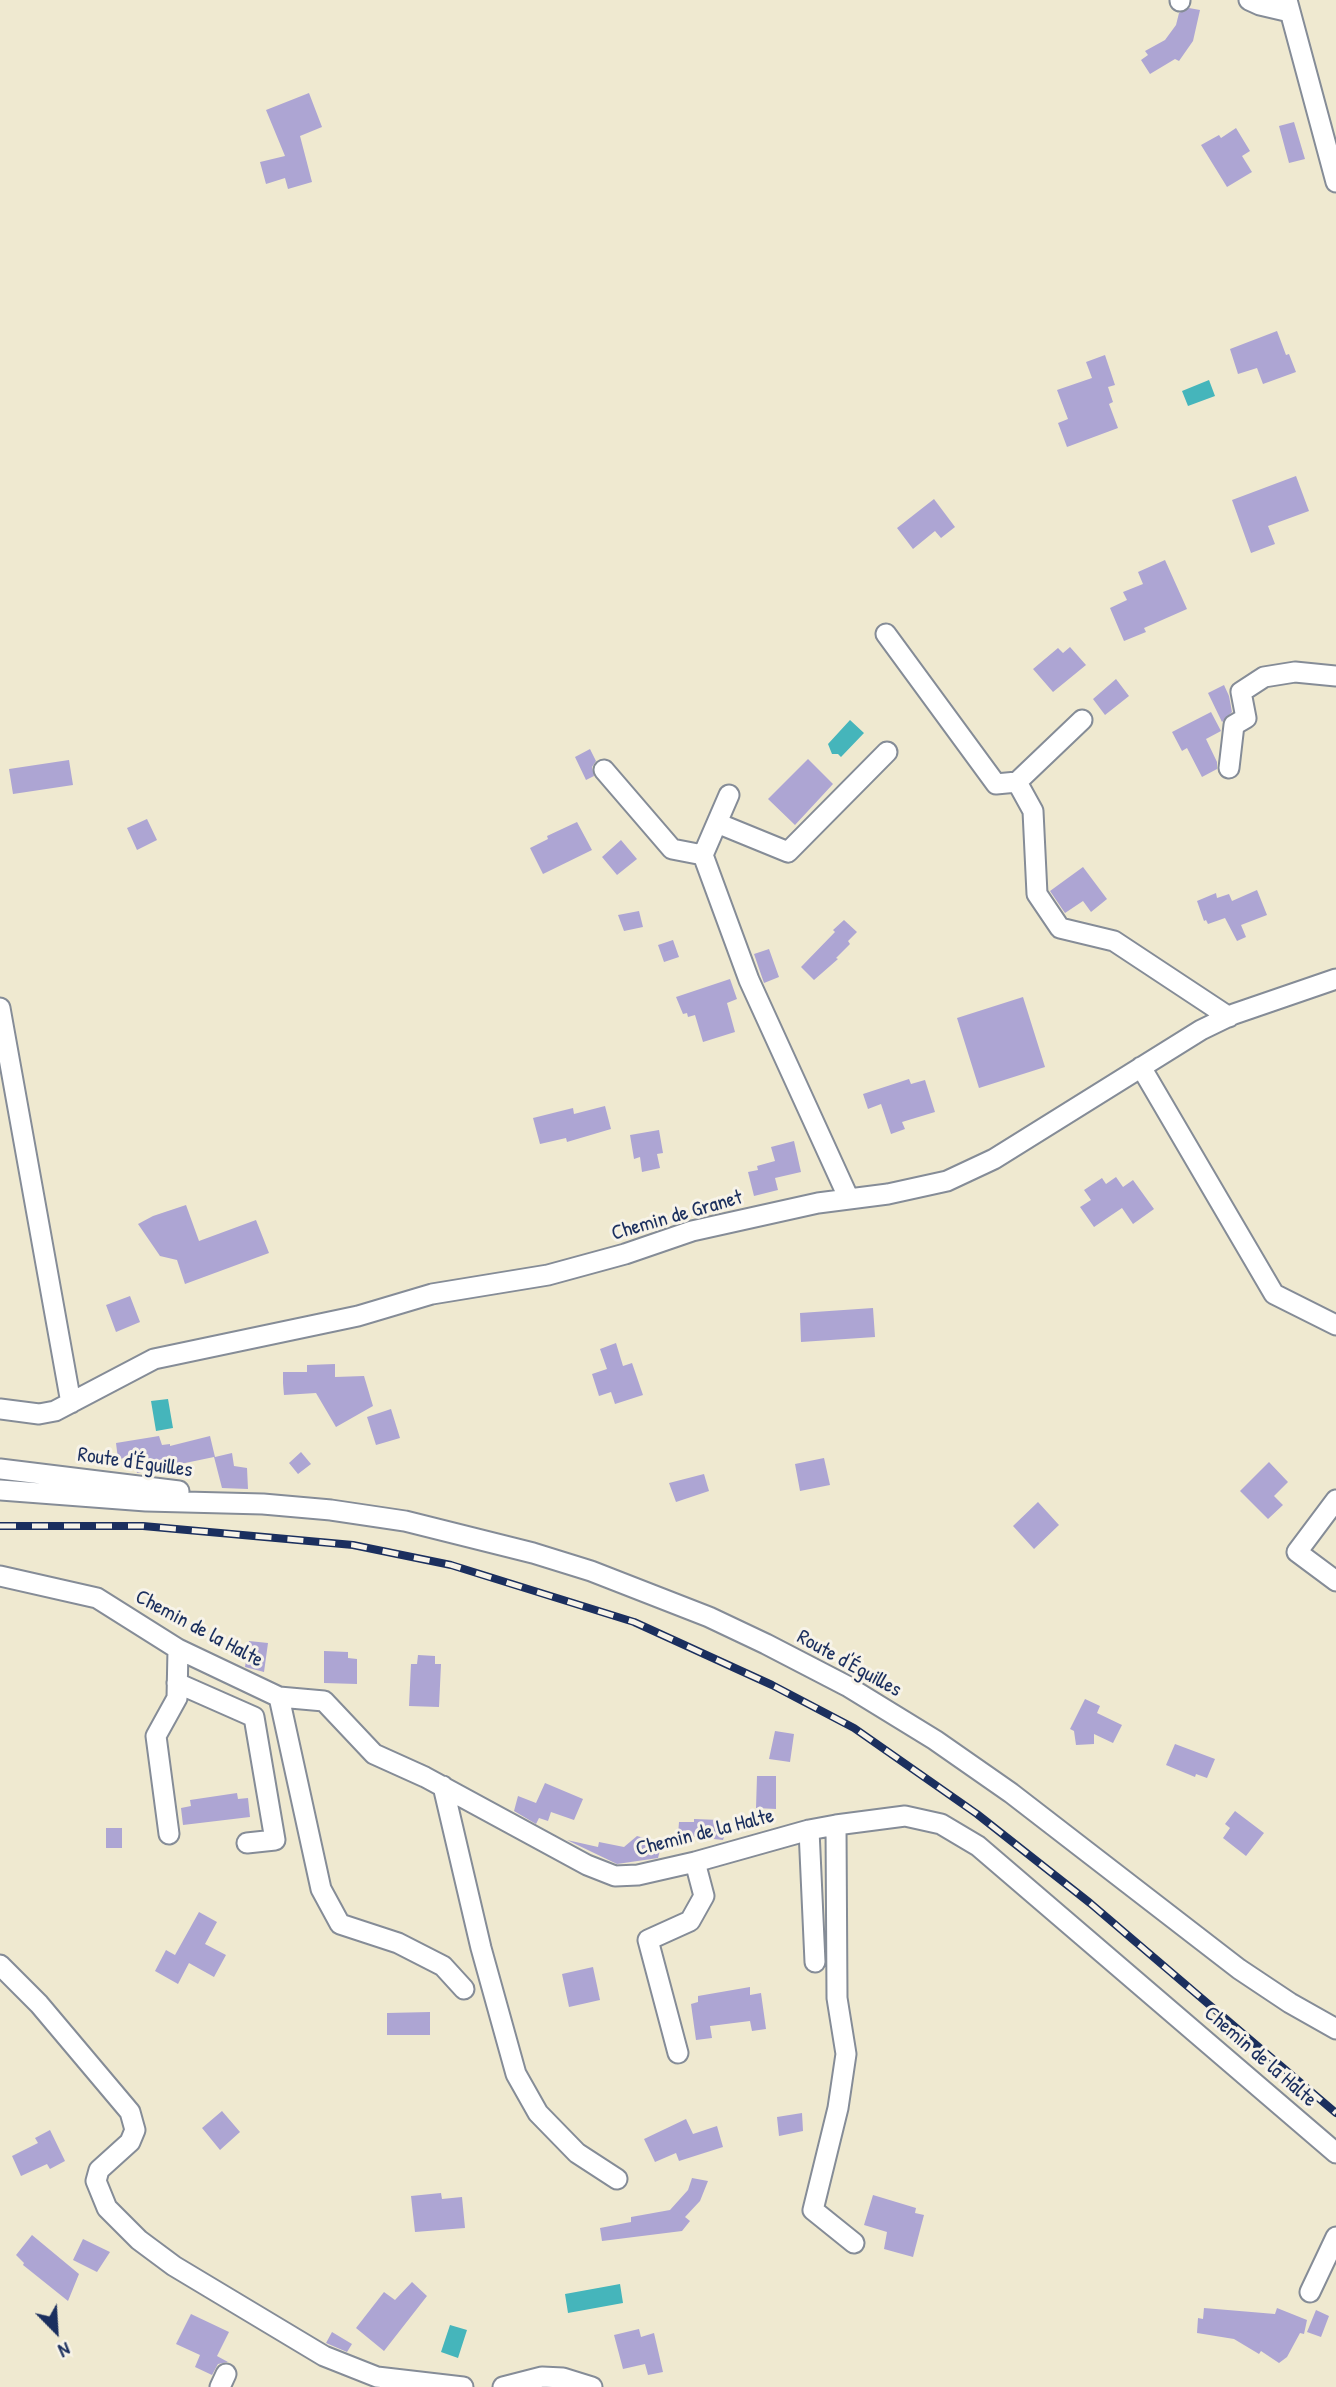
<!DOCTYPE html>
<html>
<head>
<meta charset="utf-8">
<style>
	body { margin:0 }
	#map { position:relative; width:1336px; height:2387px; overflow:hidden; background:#efe9d0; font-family:"Patrick Hand",sans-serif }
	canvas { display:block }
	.north { position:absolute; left:21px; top:2296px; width:70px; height:70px; -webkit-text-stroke:5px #f7f3e8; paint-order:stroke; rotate:156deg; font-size:19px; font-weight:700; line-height:28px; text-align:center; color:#1b2f5e }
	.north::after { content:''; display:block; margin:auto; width:24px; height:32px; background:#1b2f5e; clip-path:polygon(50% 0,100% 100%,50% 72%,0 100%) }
</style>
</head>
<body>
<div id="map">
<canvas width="1336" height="2387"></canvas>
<div class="north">N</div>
</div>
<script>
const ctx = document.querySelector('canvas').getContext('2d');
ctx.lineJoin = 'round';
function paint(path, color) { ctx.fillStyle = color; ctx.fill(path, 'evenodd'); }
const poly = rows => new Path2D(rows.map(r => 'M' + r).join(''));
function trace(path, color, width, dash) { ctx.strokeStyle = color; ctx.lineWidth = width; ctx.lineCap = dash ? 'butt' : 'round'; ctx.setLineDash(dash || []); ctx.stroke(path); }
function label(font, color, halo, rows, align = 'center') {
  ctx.font = font + ' "Patrick Hand",sans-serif'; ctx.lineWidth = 6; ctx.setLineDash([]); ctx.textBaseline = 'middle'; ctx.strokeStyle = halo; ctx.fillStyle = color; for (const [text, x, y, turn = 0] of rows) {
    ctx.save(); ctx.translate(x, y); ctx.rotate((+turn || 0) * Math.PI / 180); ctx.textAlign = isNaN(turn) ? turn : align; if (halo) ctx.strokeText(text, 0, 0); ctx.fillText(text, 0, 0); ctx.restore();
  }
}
paint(poly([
	[1209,380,1215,396,1188,406,1182,391],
	[850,720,864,733,841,757,838,754,832,754,828,744],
	[168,1399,173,1428,156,1431,151,1401],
	[620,2284,623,2303,568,2313,565,2294],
	[450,2325,467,2330,458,2358,441,2352]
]), '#45b5bb');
paint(poly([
	[1189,8,1200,10,1193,41,1179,61,1175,59,1150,74,1141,60,1148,55,1145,51,1165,40,1176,25,1179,13],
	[309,93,322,127,300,136,312,182,288,189,285,178,266,184,260,162,285,156,266,110],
	[1294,122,1305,159,1289,163,1279,126],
	[1236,128,1250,151,1242,156,1252,172,1227,187,1201,145,1219,135,1221,138],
	[1277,331,1286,355,1289,354,1296,372,1263,384,1257,368,1238,374,1230,349],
	[1105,355,1115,385,1108,387,1113,402,1109,404,1118,428,1067,447,1058,423,1068,419,1057,390,1092,378,1086,362],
	[1296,476,1309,511,1268,526,1275,544,1251,553,1232,500],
	[934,499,955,527,941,538,935,531,913,549,897,528],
	[1165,560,1187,609,1144,628,1146,632,1124,641,1110,608,1127,600,1123,592,1143,584,1138,572],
	[1070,647,1086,665,1053,692,1033,669,1058,648,1063,653],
	[1116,679,1129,696,1105,715,1093,699],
	[1224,685,1229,696,1232,712,1222,722,1208,693],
	[1211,712,1221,731,1206,739,1217,762,1217,769,1202,777,1187,748,1182,751,1172,732],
	[590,749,596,761,592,767,594,776,586,780,575,757],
	[808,759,833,784,795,825,768,799],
	[69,760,73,785,13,794,9,769],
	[147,819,157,840,137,850,127,828],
	[577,822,592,850,543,874,530,848,548,839,547,836],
	[621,840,637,859,617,875,602,857],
	[1083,867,1107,899,1091,912,1083,901,1065,913,1050,891],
	[1257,890,1267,915,1241,925,1246,937,1237,941,1225,918,1208,924,1206,920,1204,921,1197,901,1216,893,1217,898,1229,894,1232,901],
	[639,911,643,927,624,931,618,915],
	[844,920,857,932,848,941,850,944,836,958,838,959,814,980,801,967,835,932,833,930],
	[673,940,679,957,664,962,658,945],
	[769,949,779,977,764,983,754,954],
	[730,979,737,999,727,1003,735,1032,703,1042,695,1015,688,1017,687,1013,683,1014,676,997],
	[1023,997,1045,1067,979,1088,957,1018],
	[909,1079,911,1084,925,1080,935,1112,902,1122,905,1129,891,1134,881,1104,868,1109,863,1094],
	[605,1106,611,1129,567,1142,566,1138,540,1144,533,1118,573,1108,574,1114],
	[659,1130,663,1153,657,1154,660,1168,642,1172,640,1157,634,1159,630,1135],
	[794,1141,801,1172,775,1178,778,1190,754,1196,748,1172,758,1170,757,1166,775,1161,771,1147],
	[1116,1177,1123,1187,1133,1180,1154,1209,1133,1224,1122,1208,1094,1227,1080,1207,1091,1200,1084,1190,1102,1178,1106,1184],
	[186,1205,199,1241,256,1220,269,1253,185,1284,177,1260,160,1256,138,1224,153,1216],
	[130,1296,140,1322,116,1332,106,1305],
	[873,1308,875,1337,801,1342,800,1313],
	[616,1343,623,1366,632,1363,643,1395,615,1404,611,1392,599,1396,592,1374,607,1369,600,1349],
	[335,1364,335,1377,364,1376,373,1406,336,1427,316,1393,284,1395,283,1383,283,1372,307,1372,307,1365],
	[391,1409,400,1438,376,1445,367,1417],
	[159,1436,162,1445,170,1444,170,1446,210,1436,215,1457,232,1453,234,1466,247,1468,248,1489,222,1488,214,1457,137,1473,134,1457,118,1459,116,1443],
	[301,1452,311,1464,298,1474,289,1463],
	[824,1458,830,1485,800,1491,795,1464],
	[1269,1462,1288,1482,1274,1496,1283,1505,1268,1519,1240,1491],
	[704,1474,709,1491,676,1502,669,1483],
	[1038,1502,1059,1525,1034,1549,1013,1526],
	[249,1641,268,1643,264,1672,245,1667],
	[324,1651,348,1652,348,1658,357,1659,357,1684,324,1683],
	[418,1655,435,1656,435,1664,441,1664,439,1707,409,1706,411,1664,417,1664],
	[1085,1699,1100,1706,1097,1713,1122,1725,1113,1743,1094,1734,1094,1744,1076,1745,1074,1731,1070,1729],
	[775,1731,794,1734,790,1762,769,1759],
	[1175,1744,1215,1759,1207,1778,1196,1774,1195,1777,1166,1765],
	[757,1776,776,1776,776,1809,756,1808],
	[545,1783,583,1799,574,1820,551,1812,548,1821,539,1818,536,1824,514,1811,518,1796,536,1803],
	[237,1793,238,1799,248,1798,250,1817,183,1825,181,1808,191,1806,190,1800],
	[1235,1811,1264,1833,1246,1856,1223,1838,1230,1828,1225,1824],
	[694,1819,720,1820,720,1824,728,1824,723,1840,678,1835,679,1822,694,1822],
	[106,1828,122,1828,122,1848,106,1848],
	[637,1836,662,1843,658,1858,617,1864,567,1840,598,1847,599,1842,624,1847],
	[199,1912,217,1922,205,1944,226,1955,214,1977,189,1963,178,1984,155,1971,166,1950,175,1955],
	[593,1967,600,2000,569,2007,562,1974],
	[750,1987,750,1995,761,1993,766,2029,752,2031,750,2021,710,2026,712,2038,696,2040,691,2004,698,2002,698,1996],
	[430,2012,430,2035,387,2035,387,2013],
	[222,2111,240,2132,220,2150,202,2128],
	[802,2113,803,2131,779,2136,777,2117],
	[686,2119,693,2134,717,2126,723,2147,679,2161,676,2153,655,2162,644,2139],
	[50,2130,65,2161,50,2169,47,2164,21,2176,12,2156,38,2143,35,2138],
	[692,2178,708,2181,700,2201,685,2217,690,2221,682,2231,602,2241,600,2228,631,2222,631,2217,670,2210,688,2190],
	[441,2193,442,2199,462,2197,465,2228,415,2232,411,2196],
	[873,2195,916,2208,915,2213,924,2215,913,2257,884,2249,887,2232,864,2225],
	[32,2235,79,2274,68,2301,23,2265,24,2263,16,2255],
	[83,2239,110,2252,97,2272,73,2260],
	[412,2282,427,2296,384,2351,356,2328,384,2292,395,2300],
	[1204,2308,1275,2314,1277,2308,1307,2320,1304,2334,1300,2333,1287,2357,1279,2363,1261,2351,1259,2354,1234,2339,1197,2333,1198,2318,1203,2319],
	[1316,2310,1329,2316,1321,2337,1307,2332],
	[191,2314,229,2332,217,2356,228,2362,218,2364,212,2375,195,2367,200,2355,176,2344],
	[639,2329,641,2337,654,2333,663,2372,648,2375,645,2364,623,2369,614,2335],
	[332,2332,352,2344,347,2352,326,2343]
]), '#ada5d3');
const minor = poly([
	[1249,0,1260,5,1290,12],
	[1287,0,1336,182],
	[1180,1,1180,0],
	[886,634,996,784,1017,782],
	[1082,720,1017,782,1033,811,1037,894,1060,928,1114,941,1229,1017],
	[1229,768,1234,725,1246,718,1241,692,1264,677,1295,672,1336,676],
	[604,770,672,849,703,855,749,980,849,1199],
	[717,823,788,852,887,752],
	[703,855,729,795],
	[0,1008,71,1403],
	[1141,1067,1274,1294,1336,1325],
	[0,1409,39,1414,55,1411,154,1359,358,1316,432,1294,548,1275,625,1254,692,1231,818,1203,888,1194,947,1181,994,1159,1201,1030,1234,1014,1336,979],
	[0,1469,179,1491],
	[0,1490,146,1501,263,1504,331,1510,405,1521,533,1553,591,1571,709,1617,766,1644,847,1686,935,1740,1011,1793,1239,1969,1290,2003,1336,2029],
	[1336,1500,1297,1552,1336,1581],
	[0,1576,97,1598,178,1649,279,1697,324,1701,374,1754,425,1777,587,1865,615,1876,638,1875,695,1862,809,1830,836,1825,905,1816,941,1824,978,1846,1336,2153],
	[177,1683,254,1717,275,1840,247,1843],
	[279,1697,321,1889,340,1924,398,1943,443,1966,464,1989],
	[443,1786,481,1948,516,2074,538,2113,577,2153,617,2179],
	[836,1825,837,1998,846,2054,838,2108,813,2210,854,2243],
	[809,1830,815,1962],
	[169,1834,156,1736,177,1698,178,1649],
	[0,1965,39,2004,130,2112,135,2130,130,2142,99,2170,96,2181,107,2208,139,2240,174,2266,324,2356,377,2377,463,2387],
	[678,2053,648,1940,690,1921,704,1896,695,1862],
	[1310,2292,1336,2237],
	[220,2387,226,2374],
	[503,2387,542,2377,563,2378,592,2387]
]);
trace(minor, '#858c97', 23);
trace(minor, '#fff', 19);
const rail = poly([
	[0,1526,143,1526,353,1545,451,1565,634,1622,772,1685,854,1728,977,1814,1090,1903,1336,2113]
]);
trace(rail, '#1b2f5e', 8);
trace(rail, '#f7f3e8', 5, [16]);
label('21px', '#1b2f5e', '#f7f3e8', [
	["Chemin de Granet",677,1216,-16],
	["Route d'Éguilles",135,1463,8],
	["Chemin de la Halte",199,1629,28],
	["Route d'Éguilles",849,1664,29],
	["Chemin de la Halte",705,1833,-14],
	["Chemin de la Halte",1260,2057,41]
]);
</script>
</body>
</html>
